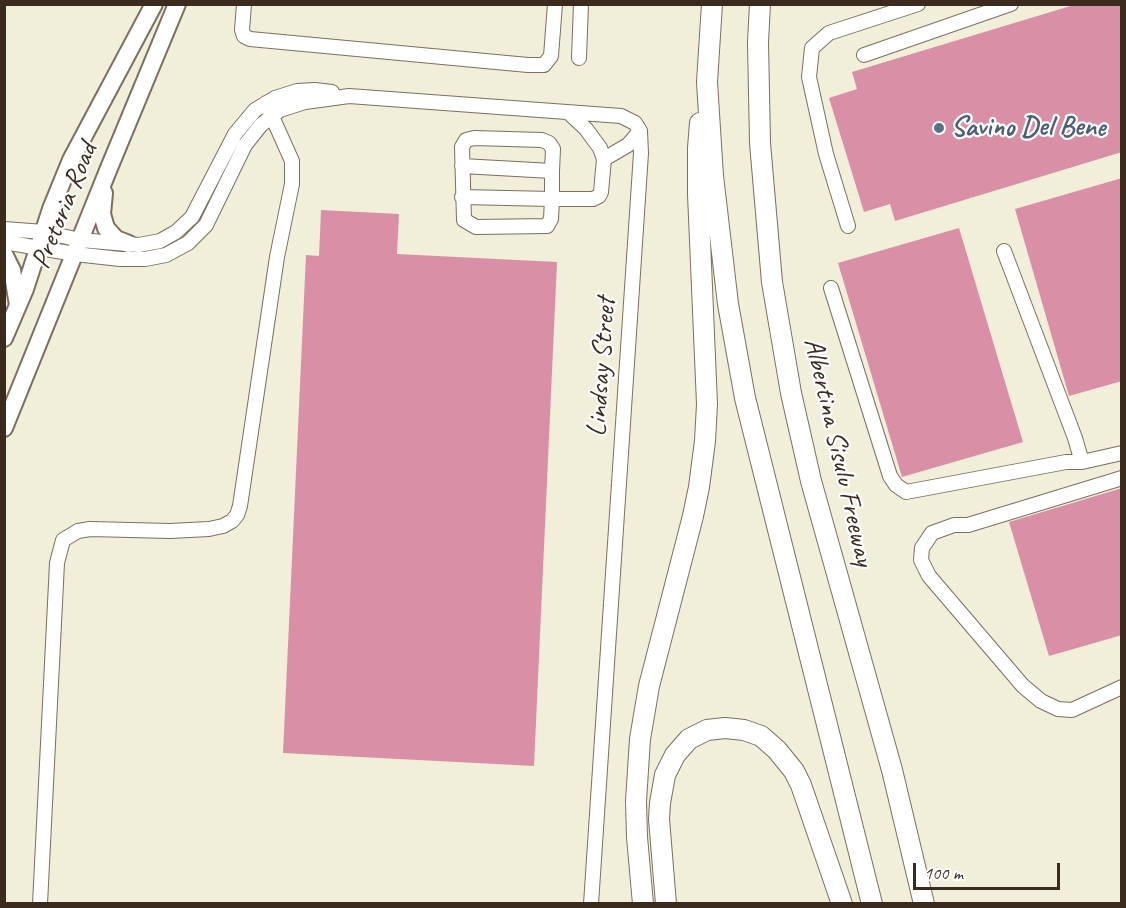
<!DOCTYPE html>
<html>
<head>
<meta charset="utf-8">
<style>
	body { margin:0 }
	#map { position:relative; width:1126px; height:908px; overflow:hidden; background:#f1eed9; font-family:Caveat,sans-serif }
	canvas { display:block }
	.frame { position:absolute; inset:0; border:6px solid #3b2a1e; pointer-events:none }
	.scale { position:absolute; left:913px; top:863px; width:147px; height:27px; box-sizing:border-box; border:3px solid #3b2a1e; border-top:0; padding-left:8px; font-size:18px; line-height:21px; white-space:nowrap; color:#3b2a1e; -webkit-text-stroke:4px #fff; paint-order:stroke }
</style>
</head>
<body>
<div id="map">
<canvas width="1126" height="908"></canvas>
<div class="frame"></div>
<div class="scale">100 m</div>
</div>
<script>
const ctx = document.querySelector('canvas').getContext('2d');
ctx.lineJoin = 'round';
function paint(path, color) { ctx.fillStyle = color; ctx.fill(path, 'evenodd'); }
const poly = rows => new Path2D(rows.map(r => 'M' + r).join(''));
function trace(path, color, width, dash) { ctx.strokeStyle = color; ctx.lineWidth = width; ctx.lineCap = dash ? 'butt' : 'round'; ctx.setLineDash(dash || []); ctx.stroke(path); }
function label(font, color, halo, rows, align = 'center') {
  ctx.font = font + ' Caveat,sans-serif'; ctx.lineWidth = 4.5; ctx.setLineDash([]); ctx.textBaseline = 'middle'; ctx.strokeStyle = halo; ctx.fillStyle = color; for (const [text, x, y, turn = 0] of rows) {
    ctx.save(); ctx.translate(x, y); ctx.rotate((+turn || 0) * Math.PI / 180); ctx.textAlign = isNaN(turn) ? turn : align; if (halo) ctx.strokeText(text, 0, 0); ctx.fillText(text, 0, 0); ctx.restore();
  }
}
paint(poly([
	[1077,4,1122,4,1122,152,895,221,890,204,864,212,829,98,857,89,852,72],
	[1122,178,1122,381,1069,396,1015,209],
	[321,210,399,214,397,254,557,262,534,766,283,753,306,255,319,256],
	[959,228,1023,442,902,477,838,263],
	[1122,488,1122,635,1049,656,1009,522]
]), '#d990a7');
const minor = poly([
	[244,4,242,30,244,36,250,39,528,65,544,65,551,56,555,4],
	[864,55,1011,4],
	[579,58,581,4],
	[570,114,586,129,600,148,604,159,628,145,640,131],
	[552,171,553,149,549,143,542,140,474,138,466,140,462,147,464,220,476,227,547,226,551,219,552,199,593,199,599,196,601,192,604,159],
	[462,197,552,199,552,171,462,166],
	[848,226,826,154,809,77,812,48,829,33,918,4],
	[4,229,44,232,80,240,139,245,160,241,176,232,192,217,235,134,255,110,275,98,297,91,315,90,332,92],
	[4,242,75,254,120,259,145,259,166,255,188,243,206,225,245,145,261,125,280,110,305,102,349,96,621,116,635,123,640,131,641,153,591,904],
	[1004,251,1075,438,1082,462,1122,453],
	[831,288,890,476,896,485,906,492,1066,462,1082,462],
	[1122,478,968,525,954,525,932,533,922,548,921,560,929,576,1023,686,1041,701,1058,709,1072,710,1122,687],
	[40,904,57,563,63,540,78,531,90,529,170,531,209,529,223,526,232,521,237,515,240,506,277,257,292,184,292,161,266,103]
]);
const major = poly([
	[104,193,102,214,106,228,116,239,129,244],
	[4,254,12,270,18,305],
	[4,338,25,289,51,209,71,160,154,4],
	[4,428,109,168,177,4]
]);
const highway = poly([
	[712,4,707,82,713,176,728,304,745,398,872,904],
	[760,4,758,42,760,143,772,282,791,393,811,481,892,770,924,904],
	[643,904,637,837,636,801,640,739,649,686,693,516,699,487,705,441,707,404,698,194,698,148,700,123],
	[666,904,659,819,660,803,665,775,675,755,689,739,707,730,725,728,744,730,761,736,777,750,794,771,801,785,842,904]
]);
trace(minor, '#7b6f5f', 16);
trace(major, '#7b6f5f', 20);
trace(highway, '#7b6f5f', 22);
trace(minor, '#fff', 14);
trace(major, '#fff', 16);
trace(highway, '#fff', 20);
for (const [x, y, r, color] of [
	[939,128,6,"#5c6f8a"]
]) { const dot = new Path2D(); dot.arc(x, y, r, 0, 2 * Math.PI); ctx.fillStyle = color; ctx.fill(dot); trace(dot, '#fff', 2); }
label('bold 28px', '#4e5e75', '#fff', [
	["Savino Del Bene",951,128]
], 'left');
label('28px', '#3b2a1e', '#fff', [
	["Pretoria Road",65,206,-68],
	["Lindsay Street",602,367,-86],
	["Albertina Sisulu Freeway",838,452,77]
]);
</script>
</body>
</html>
